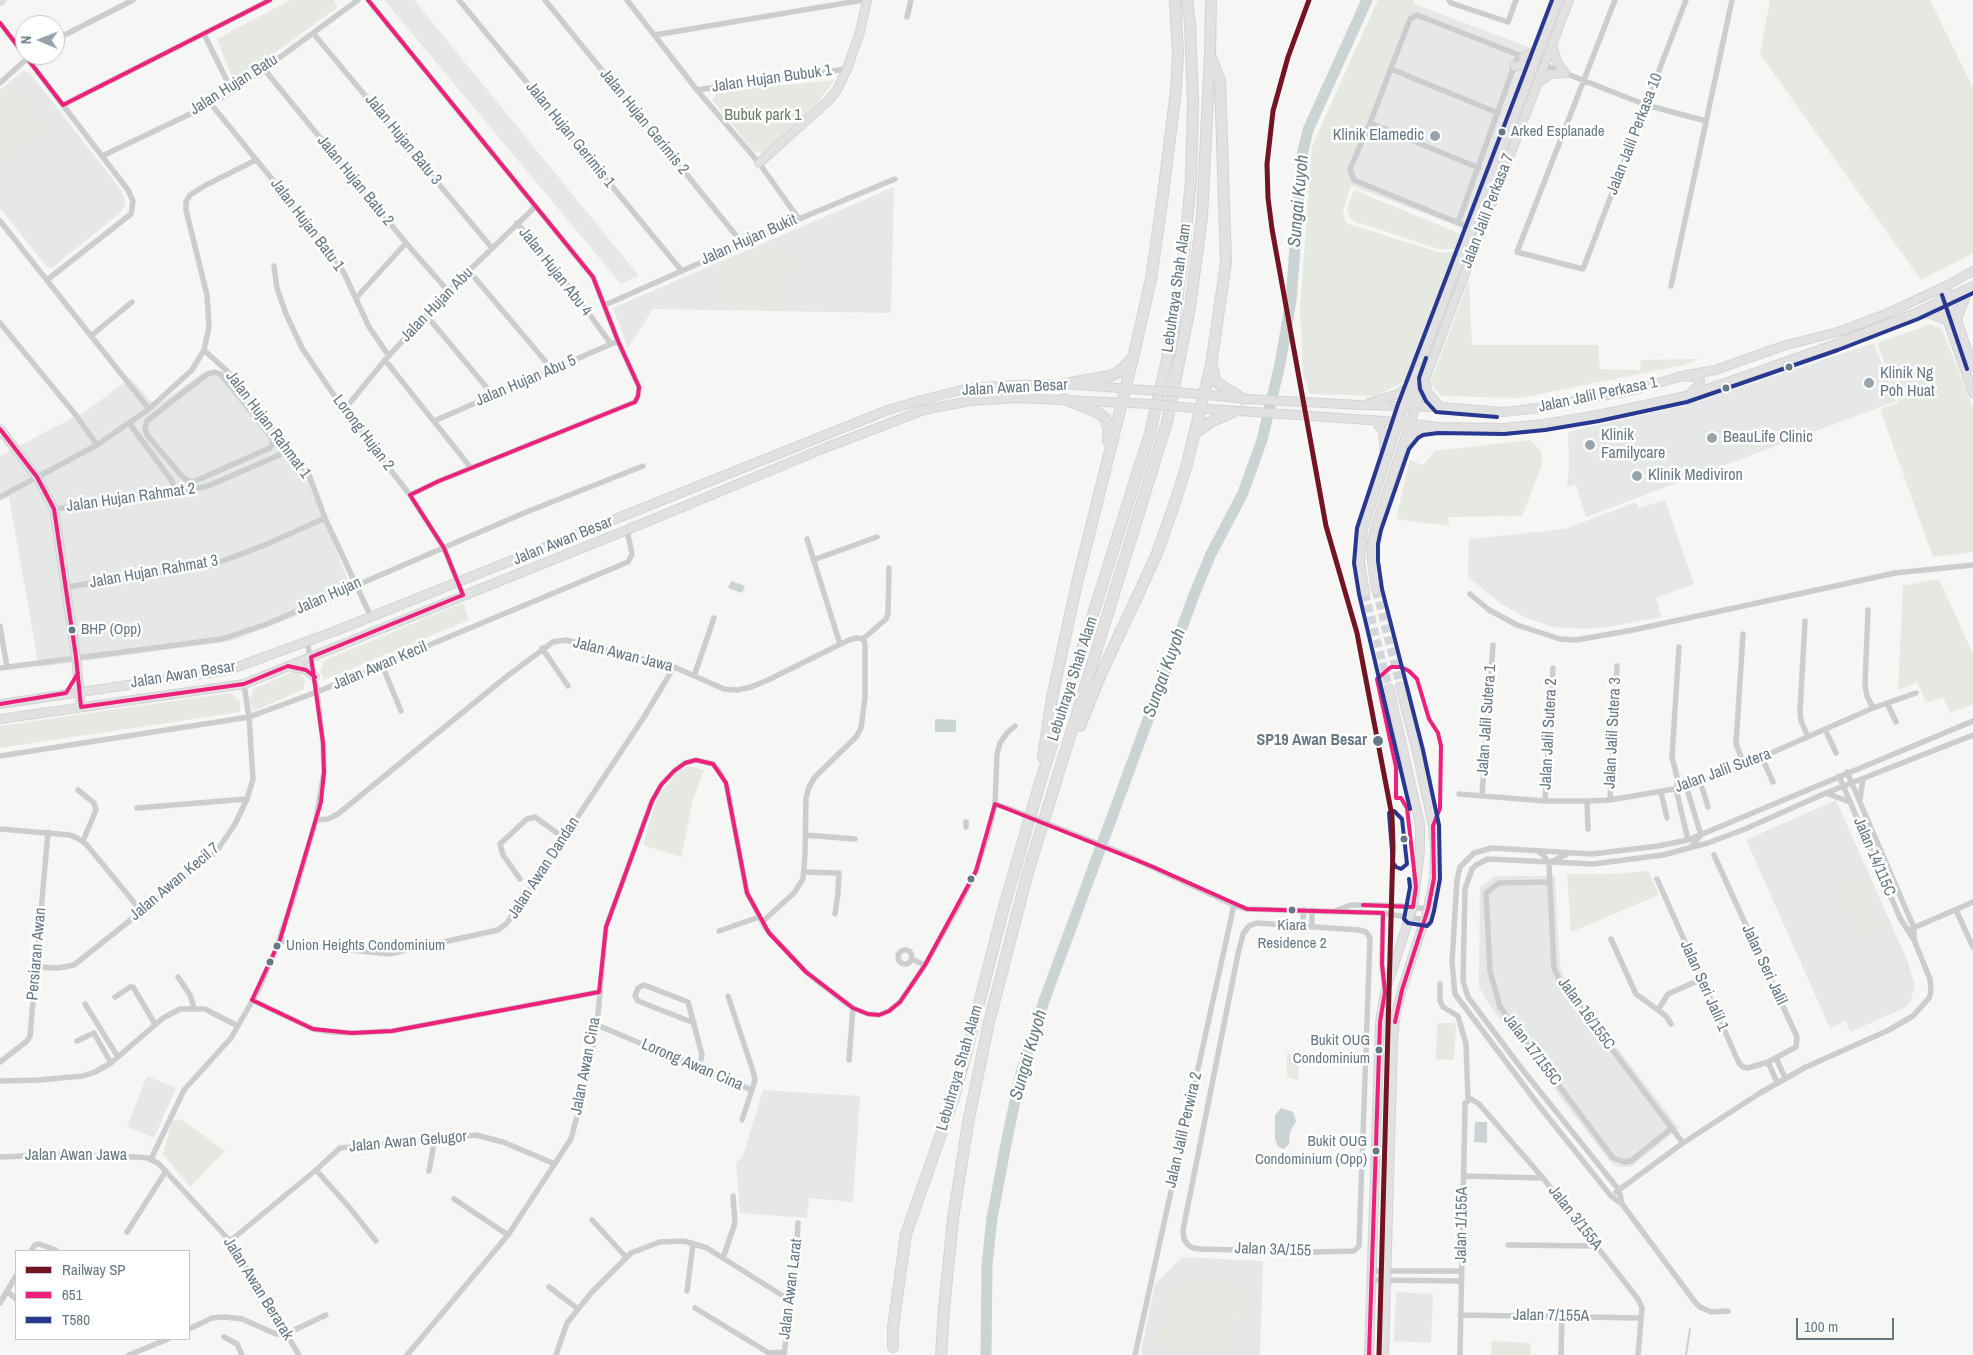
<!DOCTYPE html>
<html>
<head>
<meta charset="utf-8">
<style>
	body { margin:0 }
	#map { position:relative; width:1973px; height:1355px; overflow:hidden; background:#f6f6f4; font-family:"Archivo Narrow",sans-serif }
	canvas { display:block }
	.legend { position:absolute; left:15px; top:1250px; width:175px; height:90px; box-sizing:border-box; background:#fff; border:1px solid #c2c9ce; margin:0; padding:6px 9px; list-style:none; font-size:15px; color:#667884 }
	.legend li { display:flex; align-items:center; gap:10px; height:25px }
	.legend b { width:25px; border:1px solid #c2c9ce }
	.north { position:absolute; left:15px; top:15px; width:50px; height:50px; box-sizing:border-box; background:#fff; border:1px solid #c2c9ce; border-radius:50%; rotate:271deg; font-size:14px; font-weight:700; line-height:20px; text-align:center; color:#667884 }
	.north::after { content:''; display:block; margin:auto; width:18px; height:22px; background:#98a4ab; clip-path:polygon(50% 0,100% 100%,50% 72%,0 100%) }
	.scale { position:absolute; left:1796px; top:1318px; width:98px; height:22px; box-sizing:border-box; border:2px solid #667884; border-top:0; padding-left:6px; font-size:15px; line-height:18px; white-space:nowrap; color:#667884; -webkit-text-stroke:4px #fff; paint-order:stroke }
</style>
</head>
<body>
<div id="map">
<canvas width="1973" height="1355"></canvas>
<ul class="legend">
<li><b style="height:6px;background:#721422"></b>Railway SP</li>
<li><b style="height:6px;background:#ed207b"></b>651</li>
<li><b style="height:6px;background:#283890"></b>T580</li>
</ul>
<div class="north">N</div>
<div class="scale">100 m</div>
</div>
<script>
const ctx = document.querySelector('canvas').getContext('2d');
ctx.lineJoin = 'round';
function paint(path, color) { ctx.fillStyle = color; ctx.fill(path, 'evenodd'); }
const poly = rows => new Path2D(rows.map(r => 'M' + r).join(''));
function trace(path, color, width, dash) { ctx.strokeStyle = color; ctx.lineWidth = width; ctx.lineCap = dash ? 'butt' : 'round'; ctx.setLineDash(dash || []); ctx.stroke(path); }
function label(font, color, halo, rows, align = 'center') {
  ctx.font = font + ' "Archivo Narrow",sans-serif'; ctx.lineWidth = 5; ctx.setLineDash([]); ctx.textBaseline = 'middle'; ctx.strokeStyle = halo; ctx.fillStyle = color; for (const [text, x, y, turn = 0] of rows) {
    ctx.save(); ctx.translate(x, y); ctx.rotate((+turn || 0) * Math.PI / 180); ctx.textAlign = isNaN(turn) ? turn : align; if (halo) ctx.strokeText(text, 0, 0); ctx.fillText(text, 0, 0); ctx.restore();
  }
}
paint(poly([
	[384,0,414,0,639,276,621,284],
	[1409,2,1531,48,1463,228,1341,182],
	[23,71,30,73,122,191,125,200,125,205,120,213,53,267,47,267,0,208,0,90],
	[894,187,891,313,653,309,628,348,613,308],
	[1874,343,1896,401,1586,517,1576,485,1567,487,1569,466,1568,432,1686,405],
	[205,371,223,371,307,475,353,594,231,641,39,667,9,497,0,501,0,456,89,409,130,378,156,406],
	[1665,500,1694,584,1656,598,1662,617,1608,627,1584,629,1553,627,1524,617,1500,603,1468,577,1469,539,1565,529,1636,502,1639,508],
	[1836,800,1908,962,1915,986,1910,1003,1902,1009,1850,1032,1845,1021,1830,1028,1746,840],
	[1495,876,1555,876,1560,965,1566,981,1679,1128,1631,1167,1616,1167,1609,1160,1494,1012,1479,987,1480,887],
	[147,1076,176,1088,154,1138,127,1127],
	[763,1090,860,1096,853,1202,809,1198,807,1218,740,1213,736,1163,743,1156],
	[1182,1257,1263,1261,1260,1355,1144,1355,1141,1351,1155,1284],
	[1396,1292,1433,1294,1431,1343,1394,1341]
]), '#e6e7e7');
paint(poly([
	[290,0,334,0,337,8,239,78,232,78,217,39],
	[1378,0,1415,0,1346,176,1352,183,1343,211,1346,223,1441,253,1460,251,1410,379,1375,396,1310,394,1303,374,1300,308,1312,146],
	[1770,0,1930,0,1973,88,1973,253,1921,280,1760,54],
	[835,80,809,114,762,153,754,152,712,99,719,92],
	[15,83,45,129,0,162,0,97],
	[1354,190,1461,234,1455,249,1439,249,1356,222,1350,218,1347,208],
	[758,248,792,249,791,310,716,307,715,265],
	[1469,281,1472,345,1598,345,1600,369,1640,370,1641,360,1698,359,1684,365,1520,398,1442,396,1430,384],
	[1931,324,1942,329,1973,408,1973,552,1933,557,1880,409,1899,402,1877,343],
	[1530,440,1541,451,1542,465,1522,516,1448,517,1449,526,1396,519,1410,460,1423,465,1435,451],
	[1939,579,1973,654,1973,704,1950,713,1943,697,1926,703,1917,682,1898,690,1903,586],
	[463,603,469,620,324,680,320,671,325,660],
	[295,671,305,679,304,689,254,711,249,702,253,689],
	[230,693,240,701,240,712,0,748,0,726],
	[689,766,704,770,693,800,681,857,643,845,657,798,677,772],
	[1648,871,1659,895,1571,932,1567,874,1611,874],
	[1861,875,1884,929,1859,939,1836,886],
	[1437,1023,1456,1023,1454,1060,1436,1059],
	[1287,1053,1299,1056,1298,1080,1287,1077],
	[181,1119,225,1151,190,1187,163,1154,172,1121],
	[1186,1283,1241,1284,1239,1333,1229,1339,1228,1349,1161,1348,1157,1341,1168,1297,1176,1288],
	[1492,1341,1531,1343,1531,1355,1491,1355]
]), '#e6e8e2');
paint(poly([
	[731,581,745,586,742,593,728,588],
	[935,719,956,720,956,732,935,732],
	[1281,1108,1293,1112,1296,1121,1290,1132,1289,1144,1284,1149,1278,1147,1275,1139,1275,1115],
	[1475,1122,1487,1122,1487,1143,1474,1142]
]), '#cbd4d5');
trace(poly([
	[1686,1355,1690,1329]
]), '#cbd4d5', 2);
trace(poly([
	[986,1355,987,1265,992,1218,1007,1139,1021,1073,1044,1001,1194,595,1211,554,1243,493,1262,440,1280,364,1291,301,1302,155,1308,130,1367,0]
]), '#cbd4d5', 11);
trace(poly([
	[1376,590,1400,686],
	[1365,593,1389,688]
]), '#d2d6d8', 8, [8, 4]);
const secondary = poly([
	[0,1,1,0],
	[1552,45,1557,62,1565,73],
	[1523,57,1535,51,1540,46],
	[1514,66,1525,65,1529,69,1530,77],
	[1537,83,1551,74,1565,73],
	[759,163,827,102,837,90,847,69,860,32,867,0],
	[1948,293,1973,367],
	[1940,299,1973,393],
	[1918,313,1930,314,1947,320],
	[1957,319,1969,288],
	[1686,377,1694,377,1700,381,1699,386,1692,391],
	[1425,381,1427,392,1440,407],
	[1177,392,1248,399,1361,405,1440,407,1504,412,1538,408,1634,390,1682,376,1715,370,1783,346,1841,331,1886,314,1946,286,1973,271],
	[1369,403,1398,394,1411,385],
	[1196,408,1398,422,1438,427,1504,428,1544,424,1598,415,1686,396,1728,382,1836,344,1916,313,1973,286],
	[1375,420,1383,432,1385,453],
	[0,429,37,477,54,509,76,657,81,707],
	[1406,442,1414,433,1421,429,1429,428],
	[1376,590,1372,561,1372,543,1375,528,1425,379,1569,0],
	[1365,593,1360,563,1363,529,1404,406,1559,0],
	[288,666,306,670,315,677],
	[0,704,229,670,338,630,888,410,922,400,969,388,1015,385,1065,384,1144,390],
	[0,719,244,684,627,530,825,448,924,410,970,401,1016,398,1150,404],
	[1369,1355,1380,1022,1385,992,1413,907,1420,851,1420,824,1389,688],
	[1384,1355,1393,1039,1396,1013,1402,990,1428,909,1434,878,1435,848,1433,826,1417,752,1400,686]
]);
const highway = poly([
	[1212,365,1215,380,1219,384,1243,399],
	[1065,384,1110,376,1119,372,1132,359],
	[1064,399,1097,412,1105,418,1109,431,1108,441],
	[1195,433,1212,421,1233,412],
	[1080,726,1101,674,1156,556,1172,511,1186,468,1211,365,1226,263,1220,81,1212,60],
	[1043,757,1052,698,1077,583,1133,358,1151,279,1162,202,1176,90,1178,53,1175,0],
	[893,1347,893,1327,906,1234,953,1100,965,1058,1002,914,1039,786,1150,433,1172,338,1184,252,1191,181,1193,102,1190,24,1187,0],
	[941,1355,944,1309,953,1219,968,1123,989,1022,1028,872,1167,422,1190,307,1202,217,1210,56,1211,0]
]);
trace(secondary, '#d3d4d5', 10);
trace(highway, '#d2d3d3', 12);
trace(poly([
	[368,0,593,277,618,341,639,387,638,396,635,402,439,481,410,495],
	[459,0,681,270],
	[545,0,743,244],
	[627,0,697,90,759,163,799,219],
	[1449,0,1451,3,1508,22,1516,0],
	[1615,0,1517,252,1583,269,1686,0],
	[907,17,911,0],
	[0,23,128,190,133,201,131,214,47,280],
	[313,33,492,248],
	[204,34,232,91],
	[655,35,863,0],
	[55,40,133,0],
	[264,69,406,243,448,291],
	[1391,69,1498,113],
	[0,83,31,55],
	[697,90,847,69],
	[211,104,324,243,344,273,369,327,389,356],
	[63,105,270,0],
	[1370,123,1479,168],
	[102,156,211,104,238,88,358,0],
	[0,221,149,409],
	[517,223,571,289,611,344],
	[1458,223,1518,55],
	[1473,229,1354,180,1350,169,1370,123,1410,19,1417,15,1646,105,1706,121],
	[274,266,277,288,286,314,302,348,344,410,410,495,426,520,444,548,463,595],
	[469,271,552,369],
	[1671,286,1732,0],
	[356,298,406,243],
	[605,305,799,219,895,179],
	[426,315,493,395],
	[0,323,75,414,97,445],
	[92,335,132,302],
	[204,350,227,371,309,475,325,518,371,617],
	[385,360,471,468],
	[214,372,220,374,234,390,271,437,273,444,270,448,193,482,185,479,180,474,147,435,145,428,147,421,185,391,208,374,214,372],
	[344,410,385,360,448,291,536,206],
	[434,421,618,341],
	[129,423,172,481,175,493],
	[0,497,97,445,149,409,192,370,204,350,209,327,207,295,186,210,186,202,190,195,206,185,256,160],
	[54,509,151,497,208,486,291,450],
	[807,539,840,644],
	[813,560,877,537],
	[66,587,209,566,265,545,325,518],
	[1470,594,1489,610,1517,625,1560,639,1576,640,1633,630,1895,573,1973,565],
	[1868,610,1865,685,1867,696,1873,708],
	[1805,621,1800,712,1801,721,1808,737],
	[0,626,7,667],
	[1743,634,1736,744,1744,765],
	[863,639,886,619,888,613,889,568],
	[1679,647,1672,757,1678,781,1676,789,1688,840],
	[542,648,568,686],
	[382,665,401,711],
	[0,668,222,639,267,624,524,513,643,466],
	[694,676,714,618],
	[1887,703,1896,722],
	[1825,729,1836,753],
	[0,756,249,717,317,692,628,562,632,554,627,530],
	[1762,758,1773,782],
	[1847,772,1914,928,1914,940],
	[1700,781,1708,807],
	[1684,785,1686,786,1701,835,1690,848],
	[78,790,94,803,96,810,83,841],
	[1661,792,1667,818],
	[1826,793,1850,802],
	[1459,794,1545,801,1587,801,1610,800,1680,788,1744,765,1873,708,1916,693],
	[1482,796,1493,645],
	[1860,799,1863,779],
	[1610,800,1617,666],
	[1545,801,1553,668],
	[1587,801,1588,829],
	[995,804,1010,809],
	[137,808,247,799],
	[316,820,328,819,338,814,506,677,553,642,566,640,674,667,724,689,737,690,751,687,768,680,849,640,857,638,863,639,865,644,865,698,861,728,856,737,815,777,809,787,806,798,805,855,803,879,794,893,762,922],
	[966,827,966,822],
	[0,829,70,835,77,838,86,844,142,912],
	[805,835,855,839],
	[1538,851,1544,856,1549,863,1554,968,1559,979,1683,1143],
	[1124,854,1234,905,1247,909,1383,913,1425,920],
	[1549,863,1567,854],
	[804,872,839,873,838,893,835,914],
	[520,879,503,855,500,844,527,819,535,817,564,838],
	[1657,879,1739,1063,1743,1067,1748,1068,1768,1062,1796,1047,1797,1037,1714,855],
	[1550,882,1499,883,1486,893,1490,971,1500,1007,1613,1158,1624,1162,1631,1161,1672,1128],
	[1337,910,1351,905,1377,905,1401,906,1428,909],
	[1956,910,1973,947],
	[1383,913,1382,964,1385,990],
	[1257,923,1359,930,1366,932,1370,938,1359,1246,1354,1251,1315,1252,1201,1249,1193,1248,1188,1245,1184,1239,1183,1230,1238,954,1243,934,1249,926,1257,923],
	[1302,926,1304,910],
	[1312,926,1312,910],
	[1911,929,1973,902],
	[719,931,759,917],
	[1611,939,1636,994,1666,1016,1671,1024],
	[280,940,293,944,389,954,498,930,507,923,644,717,674,667],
	'898 957a7 7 0 1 1 14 0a7 7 0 1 1-14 0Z',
	[911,959,925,965],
	[36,967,58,968,74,965,216,852,235,824,247,799,253,779,249,717,244,684],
	[178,977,190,995,194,1008],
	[1440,984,1440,1001,1443,1007,1458,1016,1466,1044,1468,1100],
	[115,997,130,987,133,987,155,1024],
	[252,1000,313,1029,332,1032,352,1033,392,1031,599,992],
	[85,1004,118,1057],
	[1658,1010,1668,994,1702,979],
	[694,1023,638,1001,635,996,638,988,644,985,688,1002,702,1055,699,1068],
	[597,1025,752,1090,755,1080,753,1071,728,996],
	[77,1041,94,1033,111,1063],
	[1776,1058,1785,1078],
	[849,1060,853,1008],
	[0,1062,27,1041,30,1036,48,832],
	[1768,1062,1777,1082],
	[0,1081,39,1080,83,1076,95,1072,111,1063,163,1018,180,1009,205,1009,238,1026],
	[742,1120,752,1090],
	[0,1157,50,1155,137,1157,148,1158,159,1164,230,1241,299,1355],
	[151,1159,184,1090,231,1038,259,989,276,949,294,896,316,820,324,772,323,743,317,692,307,641],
	[316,1170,349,1207,376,1241],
	[429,1171,435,1138],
	[1463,1176,1543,1178],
	[1616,1192,1683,1143,1760,1093,1806,1067,1889,1030,1913,1016,1929,998,1931,992,1930,979,1914,940,1900,918,1839,776],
	[454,1199,508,1235],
	[1622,1204,1619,1190,1522,1069,1468,997,1463,981,1465,889,1472,869,1476,865,1488,859,1593,864,1663,855,1708,843,1745,829,1826,793,1973,735],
	[592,1220,626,1257],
	[127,1232,166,1171],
	[230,1241,316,1170,340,1148,476,1135,503,1142,555,1164],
	[1508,1245,1597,1246],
	[31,1251,35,1245,39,1244,56,1250],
	[723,1258,735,1223,733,1196],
	[1372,1271,1461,1271],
	[1372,1280,1461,1281],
	[549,1287,578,1309],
	[7,1291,16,1299],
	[687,1291,693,1244],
	[0,1303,16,1276],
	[695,1308,769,1353,784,1352],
	[1728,1311,1711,1312,1700,1307,1695,1302,1622,1204,1611,1196,1540,1107,1455,994,1452,962,1457,880,1460,867,1474,853,1492,848,1592,854,1658,846,1688,840,1973,721],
	[1460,1315,1641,1318],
	[189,1329,212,1318,225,1317,242,1319,276,1334,286,1334,326,1315],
	[224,1337,237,1344,242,1355],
	[129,1355,168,1339],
	[407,1355,508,1235,571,1139,585,1086,597,1025,606,927,652,801,661,785,674,771,685,763,696,760,713,764,720,772,726,783,747,893,766,929,806,972,843,1001,853,1008,868,1014,879,1015,889,1011,900,1002,925,965,958,907,976,871,989,830,995,804,997,754,1000,743,1007,733,1015,726],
	[556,1355,567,1323,592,1292,631,1253,660,1242,684,1241,707,1248,791,1301],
	[784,1355,796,1258,798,1223],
	[1135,1355,1234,905],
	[1460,1355,1465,1108,1465,1103,1471,1099,1479,1104,1543,1178,1638,1299,1642,1308,1638,1355],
	[1561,1355,1562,1316]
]), '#cccdce', 5.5);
trace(secondary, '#e0e1e0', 8);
trace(highway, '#e0e1e0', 10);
const secondaryBridge = poly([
	[1144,390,1177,392],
	[1150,404,1194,408]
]);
trace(secondaryBridge, '#d3d4d5', 10, []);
trace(poly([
	[1010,809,1124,854]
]), '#cccdce', 5.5);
trace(secondaryBridge, '#e0e1e0', 8);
trace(poly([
	[368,0,593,277,618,341,639,387,638,396,635,402,439,481,410,495,444,548,463,595,311,657,323,743,324,772,321,802,280,940,252,1000,313,1029,352,1033,392,1031,599,992,606,927,652,801,661,785,674,771,685,763,696,760,713,764,726,783,747,893,769,933,806,972,853,1008,868,1014,879,1015,889,1011,900,1002,925,965,976,871,995,804,1151,866,1247,909,1383,913,1382,964,1385,992,1380,1022,1369,1355],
	[0,23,63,105,270,0],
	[0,429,37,477,54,509,76,657,81,707,244,684,288,666,306,670,315,677],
	[0,704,66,693,78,673],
	[1363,905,1413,907,1416,887,1407,808,1401,798,1396,798,1396,767,1377,679,1391,667,1401,667,1409,671,1417,679,1429,719,1438,733,1441,746,1440,808,1433,826,1434,878,1428,909,1402,990,1395,1022]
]), '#ed207b', 4);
trace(poly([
	[1942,295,1967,369],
	[1426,358,1419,378,1420,389,1426,401,1436,412,1497,417],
	[1410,809,1359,594,1354,563,1357,528,1398,404,1552,0],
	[1392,811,1394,811,1402,819,1407,864,1401,869,1396,867,1393,863,1389,813,1392,811],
	[1409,879,1410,887,1404,919,1408,923,1427,926,1431,922,1434,911,1440,879,1439,825,1423,750,1382,589,1378,561,1378,544,1381,530,1409,449,1418,438,1423,435,1438,433,1504,434,1545,430,1599,421,1687,402,1838,350,1918,319,1973,293]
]), '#283890', 4);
trace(poly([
	[1309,0,1288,57,1273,111,1267,164,1268,198,1272,229,1326,526,1357,633,1392,816,1393,847,1379,1355]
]), '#721422', 5);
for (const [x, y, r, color] of [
	[1502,132,4.5,"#667884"],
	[1435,136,6,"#98a4ab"],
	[1789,367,4.5,"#667884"],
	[1869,383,6,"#98a4ab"],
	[1726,388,4.5,"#667884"],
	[1712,438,6,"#98a4ab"],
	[1590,445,6,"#98a4ab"],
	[1637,476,6,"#98a4ab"],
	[72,630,4.5,"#667884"],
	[1378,741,6,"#667884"],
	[1404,839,4.5,"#667884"],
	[971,879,4.5,"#667884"],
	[1292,910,4.5,"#667884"],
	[277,946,4.5,"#667884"],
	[270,962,4.5,"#667884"],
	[1379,1050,4.5,"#667884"],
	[1376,1151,4.5,"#667884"]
]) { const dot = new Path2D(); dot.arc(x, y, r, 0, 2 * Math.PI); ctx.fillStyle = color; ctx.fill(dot); trace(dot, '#fff', 2); }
label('15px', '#667884', '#fff', [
	["Arked Esplanade",1511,132],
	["BHP (Opp)",81,630],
	["Kiara",1292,926,"center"],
	["Residence 2",1292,944,"center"],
	["Union Heights Condominium",286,946],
	["Bukit OUG",1370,1041,"right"],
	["Condominium",1370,1059,"right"],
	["Bukit OUG",1367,1142,"right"],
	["Condominium (Opp)",1367,1160,"right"]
], 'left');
label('16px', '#667884', '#fff', [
	["Jalan Hujan Bubuk 1",772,79,-8],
	["Jalan Hujan Batu",234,85,-32],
	["Jalan Hujan Gerimis 2",644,122,51],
	["Jalan Jalil Perkasa 10",1635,134,-69],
	["Jalan Hujan Gerimis 1",570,135,51],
	["Jalan Hujan Batu 3",403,140,51],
	["Jalan Hujan Batu 2",355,181,51],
	["Jalan Jalil Perkasa 7",1488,211,-69],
	["Jalan Hujan Batu 1",307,225,53],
	["Jalan Hujan Bukit",749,240,-24],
	["Jalan Hujan Abu 4",555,272,52],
	["Lebuhraya Shah Alam",1177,288,-82],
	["Jalan Hujan Abu",437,305,-46],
	["Jalan Hujan Abu 5",526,381,-23],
	["Jalan Awan Besar",1015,388,-3],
	["Jalan Jalil Perkasa 1",1598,395,-12],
	["Jalan Hujan Rahmat 1",268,425,53],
	["Lorong Hujan 2",363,433,53],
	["Jalan Hujan Rahmat 2",131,498,-8],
	["Jalan Awan Besar",563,541,-22],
	["Jalan Hujan Rahmat 3",154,572,-10],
	["Jalan Hujan",329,596,-24],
	["Jalan Awan Jawa",623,655,14],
	["Jalan Awan Kecil",380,666,-23],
	["Jalan Awan Besar",183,675,-9],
	["Lebuhraya Shah Alam",1073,679,-72],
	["Jalan Jalil Sutera 1",1487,720,-86],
	["Jalan Jalil Sutera 3",1613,733,-87],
	["Jalan Jalil Sutera 2",1549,734,-87],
	["Jalan Jalil Sutera",1723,771,-20],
	["Jalan 14/115C",1874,857,67],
	["Jalan Awan Dandan",544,868,-57],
	["Jalan Awan Kecil 7",175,882,-40],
	["Persiaran Awan",37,954,-85],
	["Jalan Seri Jalil",1764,965,65],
	["Jalan Seri Jalil 1",1704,986,66],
	["Jalan 16/155C",1586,1014,54],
	["Jalan 17/155C",1532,1050,53],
	["Lorong Awan Cina",692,1065,23],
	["Jalan Awan Cina",586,1066,-79],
	["Lebuhraya Shah Alam",960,1068,-74],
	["Jalan Jalil Perwira 2",1184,1130,-77],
	["Jalan Awan Gelugor",408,1142,-5],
	["Jalan Awan Jawa",76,1156],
	["Jalan 3/155A",1575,1218,52],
	["Jalan 1/155A",1462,1225,-89],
	["Jalan 3A/155",1273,1250,2],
	["Jalan Awan Berarak",258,1289,58],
	["Jalan Awan Larat",791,1289,-83],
	["Jalan 7/155A",1551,1316,1]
]);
label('16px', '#6a7b65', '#fff', [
	["Bubuk park 1",763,116]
]);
label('16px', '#667884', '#fff', [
	["Klinik Elamedic",1424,136,"right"],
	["Klinik Ng",1880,374],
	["Poh Huat",1880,392],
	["Klinik",1601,436],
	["Familycare",1601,454],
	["BeauLife Clinic",1723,438],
	["Klinik Mediviron",1648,476]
], 'left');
label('bold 16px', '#667884', '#fff', [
	["SP19 Awan Besar",1367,741]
], 'right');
label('italic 18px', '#627980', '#fff', [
	["Sungai Kuyoh",1299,201,-85],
	["Sungai Kuyoh",1165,673,-70],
	["Sungai Kuyoh",1029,1055,-74]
]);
</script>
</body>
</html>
